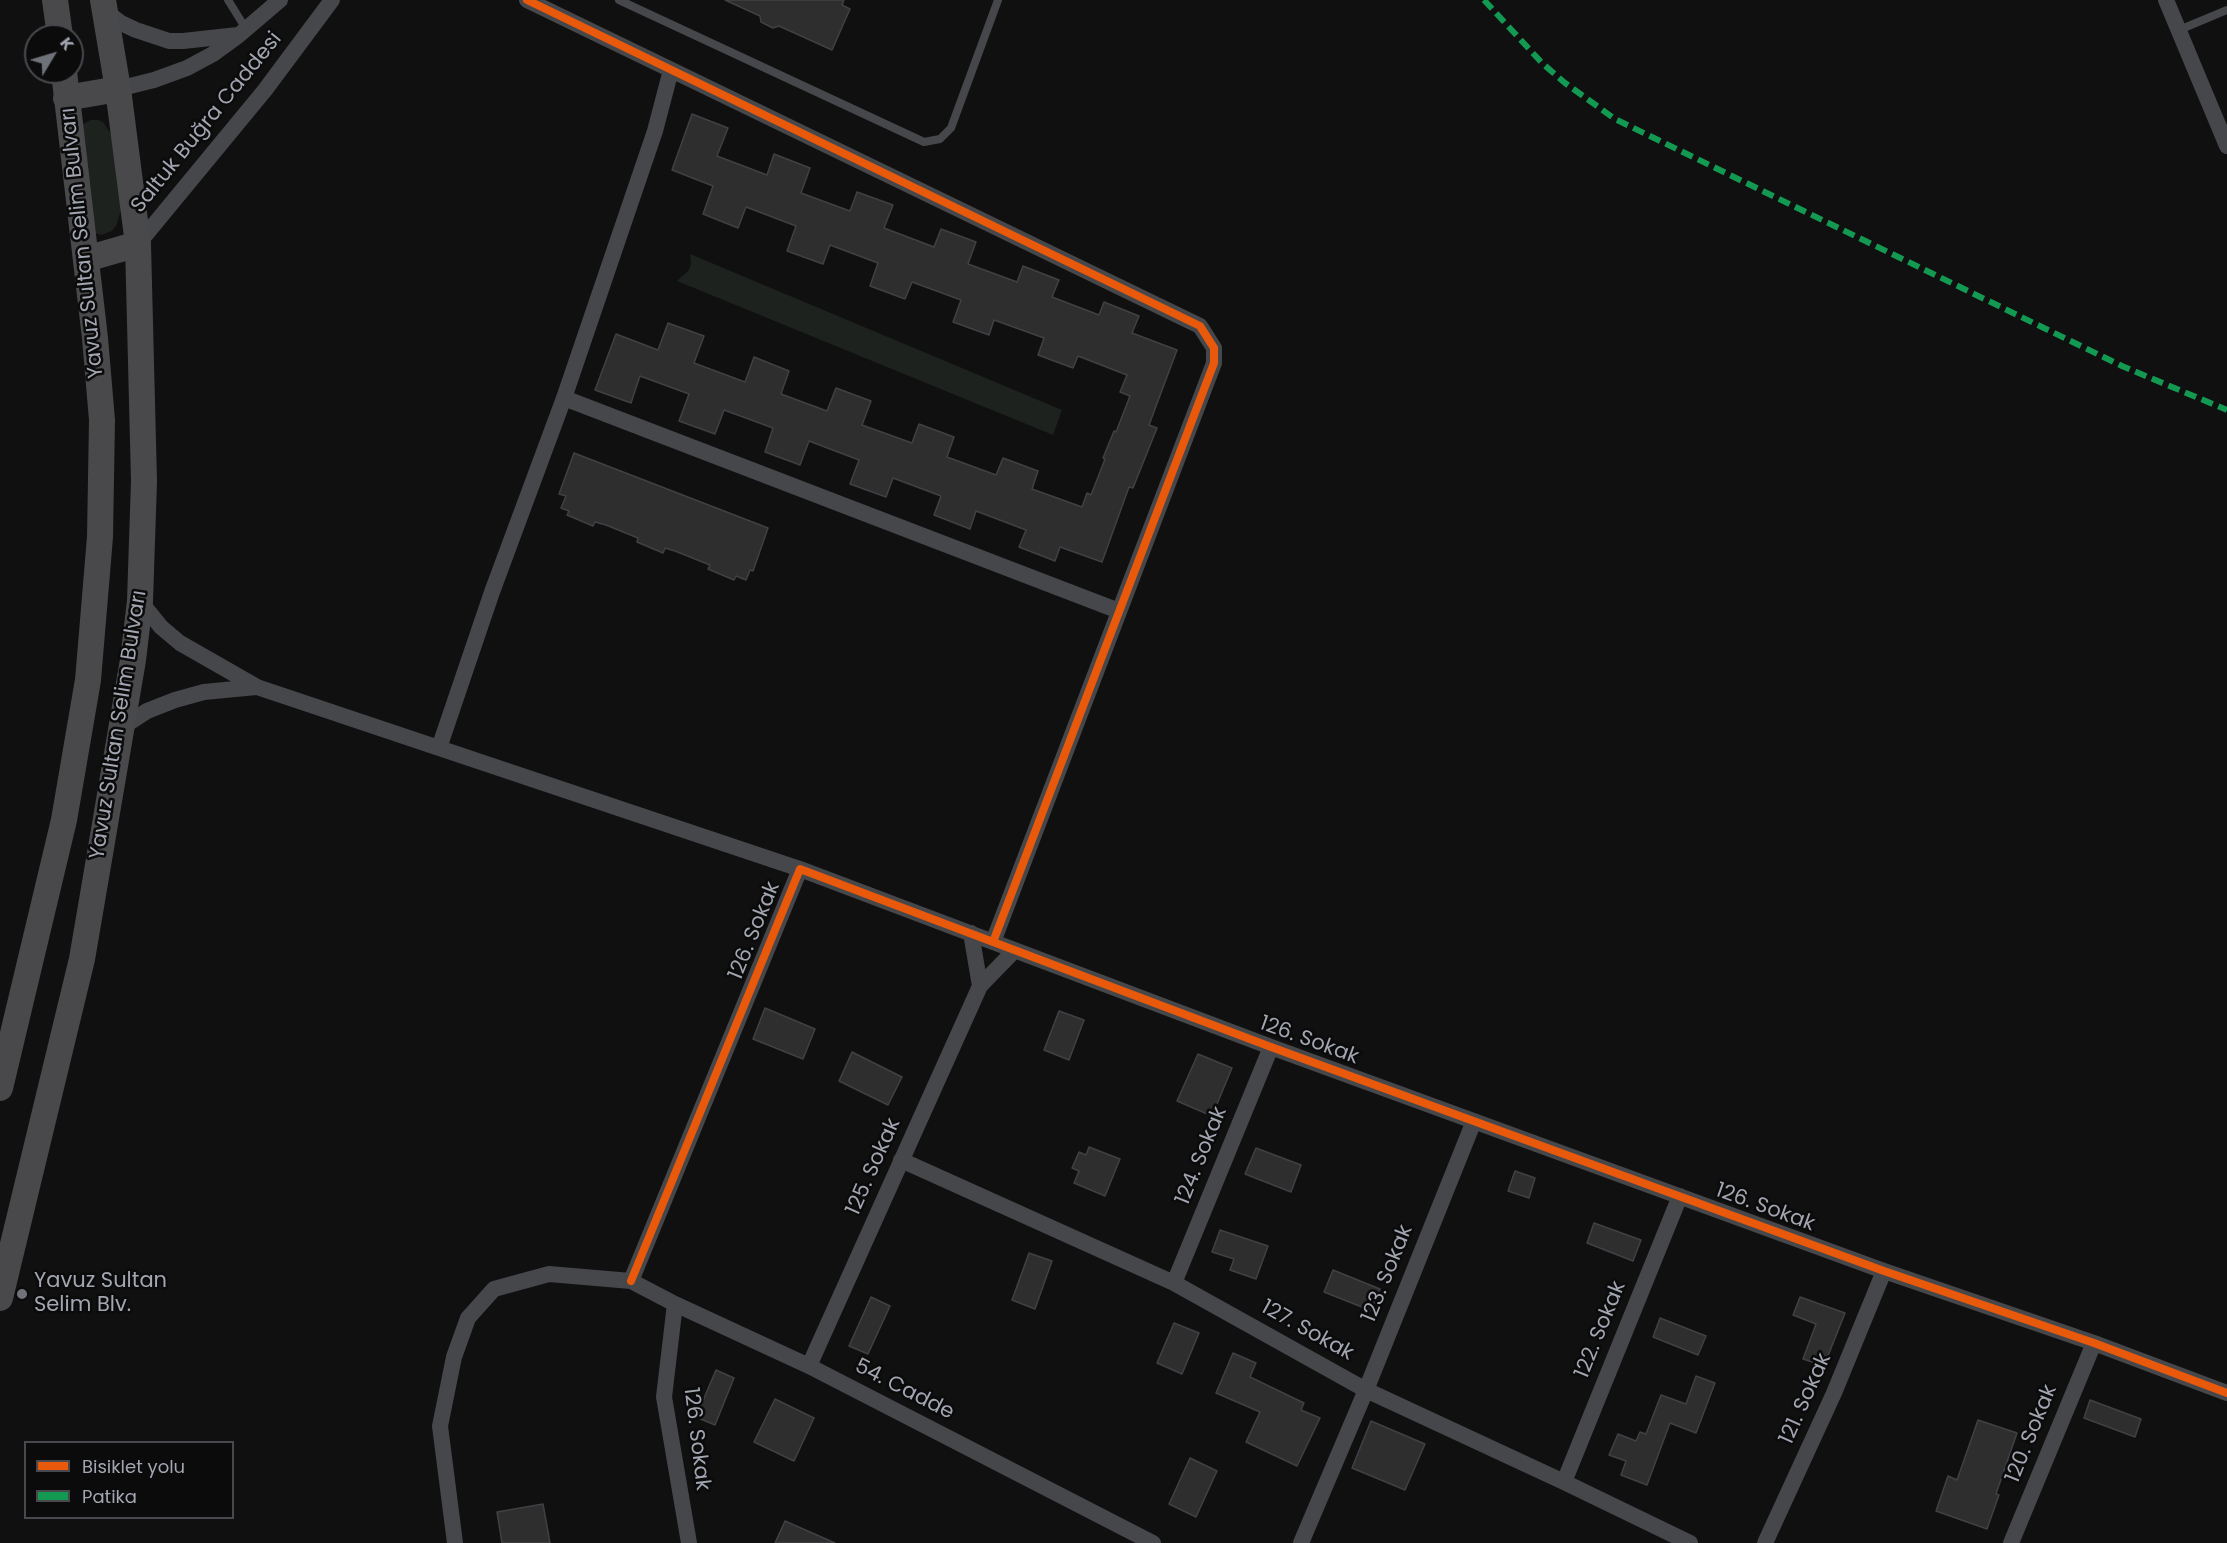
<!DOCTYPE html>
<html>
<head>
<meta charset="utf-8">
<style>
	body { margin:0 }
	#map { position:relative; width:2227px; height:1543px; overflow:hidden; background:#101011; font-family:Poppins,sans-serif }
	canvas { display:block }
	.legend { position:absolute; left:24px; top:1441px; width:210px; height:78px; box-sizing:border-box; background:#0b0b0c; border:2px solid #47494e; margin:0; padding:8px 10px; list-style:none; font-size:18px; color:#a2a6b1 }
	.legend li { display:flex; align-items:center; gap:12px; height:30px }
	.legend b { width:30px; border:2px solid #47494e }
	.north { position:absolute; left:24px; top:24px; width:60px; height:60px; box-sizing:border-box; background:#0b0b0c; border:2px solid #47494e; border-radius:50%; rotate:52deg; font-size:16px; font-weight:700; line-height:24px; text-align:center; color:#a2a6b1 }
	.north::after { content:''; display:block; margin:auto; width:21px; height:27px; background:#6f7279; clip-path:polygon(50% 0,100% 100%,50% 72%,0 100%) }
</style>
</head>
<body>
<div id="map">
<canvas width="2227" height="1543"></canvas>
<ul class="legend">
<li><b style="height:8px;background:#e8590c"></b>Bisiklet yolu</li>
<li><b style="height:8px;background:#139951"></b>Patika</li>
</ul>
<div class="north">K</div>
</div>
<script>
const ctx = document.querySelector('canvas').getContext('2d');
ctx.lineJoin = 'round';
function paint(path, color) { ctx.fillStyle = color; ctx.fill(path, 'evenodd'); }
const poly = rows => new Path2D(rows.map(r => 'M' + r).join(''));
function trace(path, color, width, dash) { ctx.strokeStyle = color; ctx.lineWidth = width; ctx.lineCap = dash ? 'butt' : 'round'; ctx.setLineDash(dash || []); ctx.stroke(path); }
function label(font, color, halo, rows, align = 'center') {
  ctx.font = font + ' Poppins,sans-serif'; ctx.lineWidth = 5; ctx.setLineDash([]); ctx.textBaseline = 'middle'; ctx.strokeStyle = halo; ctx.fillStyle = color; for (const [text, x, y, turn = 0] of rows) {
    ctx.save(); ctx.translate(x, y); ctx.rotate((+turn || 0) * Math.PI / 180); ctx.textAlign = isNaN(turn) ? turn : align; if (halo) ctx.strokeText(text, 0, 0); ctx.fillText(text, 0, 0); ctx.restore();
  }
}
paint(poly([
	[91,120,98,120,103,122,113,137,121,210,116,226,112,231,101,235,95,233,81,125],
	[690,254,1062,410,1053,435,677,281,689,270,691,264]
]), '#1d221e');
const building = poly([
	[725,0,844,0,842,5,850,9,832,50,779,26,773,28,761,22,760,16,725,0],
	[692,114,728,128,717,156,767,175,774,154,810,168,801,193,850,211,857,192,893,205,884,228,934,247,941,229,976,242,968,264,1017,282,1023,266,1059,280,1052,297,1099,315,1104,302,1139,316,1132,333,1177,350,1149,425,1157,428,1133,488,1129,487,1102,562,1060,547,1055,561,1019,547,1026,530,976,511,970,529,934,515,941,496,893,478,886,497,850,484,859,460,809,441,800,465,765,452,773,428,724,410,715,434,679,421,689,394,640,376,631,403,595,390,616,334,658,350,668,323,704,336,694,363,745,382,754,357,789,371,781,394,827,411,836,388,871,401,862,425,912,443,919,424,954,437,947,457,996,475,1003,458,1038,471,1032,489,1082,507,1087,493,1091,495,1105,459,1103,458,1114,431,1116,432,1130,396,1120,392,1127,375,1078,356,1073,368,1038,355,1044,338,994,320,989,335,953,322,961,300,912,282,905,299,870,286,878,263,830,245,823,264,787,251,796,226,746,207,738,228,703,214,713,186,672,170,692,114],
	[574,453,768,528,753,571,750,570,746,580,736,576,734,580,708,569,710,565,675,551,665,548,663,553,637,542,638,538,606,525,595,522,593,526,567,515,569,511,561,508,566,496,559,494,574,453],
	[765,1008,815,1029,803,1059,753,1039,765,1008],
	[1059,1011,1084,1020,1069,1060,1044,1050,1059,1011],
	[852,1052,902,1077,888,1105,839,1081,852,1052],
	[1198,1054,1232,1068,1212,1116,1177,1101,1198,1054],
	[1089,1147,1120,1159,1105,1196,1074,1183,1079,1171,1072,1168,1079,1152,1086,1155,1089,1147],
	[1256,1148,1301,1165,1291,1192,1245,1174,1256,1148],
	[1515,1171,1535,1178,1529,1198,1508,1191,1515,1171],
	[1594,1223,1641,1240,1633,1261,1587,1243,1594,1223],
	[1220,1230,1268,1246,1256,1279,1230,1270,1234,1259,1212,1252,1220,1230],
	[1029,1253,1052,1261,1035,1309,1012,1300,1029,1253],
	[1333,1270,1380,1289,1372,1311,1324,1292,1333,1270],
	[871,1297,890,1306,868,1354,849,1346,871,1297],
	[1800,1297,1845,1313,1824,1366,1803,1359,1816,1324,1793,1315,1800,1297],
	[1660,1318,1706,1336,1698,1355,1653,1337,1660,1318],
	[1174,1323,1199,1333,1182,1374,1157,1363,1174,1323],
	[1233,1353,1256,1363,1250,1377,1304,1403,1301,1410,1320,1418,1297,1466,1246,1442,1260,1412,1216,1393,1233,1353],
	[716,1370,734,1378,715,1425,696,1417,716,1370],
	[1696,1376,1715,1383,1696,1433,1670,1423,1647,1485,1621,1475,1626,1461,1609,1455,1618,1434,1636,1441,1640,1432,1646,1434,1661,1395,1686,1404,1696,1376],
	[775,1399,814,1418,794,1461,754,1442,775,1399],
	[2090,1400,2141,1419,2135,1437,2084,1418,2090,1400],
	[1978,1420,2017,1433,1996,1494,1999,1495,1987,1529,1936,1511,1948,1476,1957,1480,1978,1420],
	[1371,1421,1425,1444,1405,1490,1352,1468,1371,1421],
	[1190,1458,1217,1471,1196,1517,1169,1504,1190,1458],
	[543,1504,550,1543,502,1543,497,1512,543,1504],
	[785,1521,835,1543,775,1543,785,1521]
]);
paint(building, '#2e2e2f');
trace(building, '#404144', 1.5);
trace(poly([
	[228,0,246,29],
	[619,0,924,142,940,139,951,128,998,0],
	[2179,30,2227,10]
]), '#46474a', 8);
trace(poly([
	[527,0,1200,326,1214,348,1214,363,993,942],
	[2166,0,2227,146],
	[104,10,121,23,136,30,169,41,183,41,238,35],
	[118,89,154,80,187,68,213,54,239,35,280,0],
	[138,244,265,90,332,0],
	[564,398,1119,611],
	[140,601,161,627,180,643,257,687,800,869],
	[121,728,147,711,175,700,204,692,256,687],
	[439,748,492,592,564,398,655,131,671,70],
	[971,933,980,986],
	[901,1160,1174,1283,1366,1390,1564,1482,1690,1543],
	[631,1281,800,869,1271,1047,1884,1271,2094,1343,2227,1393],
	[1174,1283,1271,1047],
	[675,1304,664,1397,689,1543],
	[809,1366,980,986,1014,951],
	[1564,1482,1680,1196],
	[455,1543,440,1426,454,1357,468,1318,494,1289,549,1274,631,1281,675,1304,809,1366,1153,1543],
	[1301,1543,1366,1390,1474,1121],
	[1765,1543,1834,1393,1884,1271],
	[2011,1543,2094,1343]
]), '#46474a', 16);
trace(poly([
	[55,0,60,36],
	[66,98,118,89],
	[86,259,138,244],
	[0,1088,64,820,88,680,100,537,102,420,95,338,64,72],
	[0,1298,82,959,133,660,140,601,144,481,138,244,118,89,103,0]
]), '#49494c', 26);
trace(poly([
	[1484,0,1542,63,1565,83,1615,119,2122,366,2227,410]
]), '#139951', 6, [12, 6]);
trace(poly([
	[527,0,1200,326,1214,348,1214,363,993,942],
	[631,1281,800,869,1271,1047,1884,1271,2094,1343,2227,1393]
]), '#e8590c', 8);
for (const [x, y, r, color] of [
	[22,1294,6,"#6f7279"]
]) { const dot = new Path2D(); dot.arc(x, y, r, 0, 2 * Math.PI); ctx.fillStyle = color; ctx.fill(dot); trace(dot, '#0b0b0c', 2); }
label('21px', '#a2a6b1', '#0b0b0c', [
	["Saltuk Buğra Caddesi",207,123,-51],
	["Yavuz Sultan Selim Bulvarı",83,243,-96],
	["Yavuz Sultan Selim Bulvarı",119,725,-81],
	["126. Sokak",755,931,-68],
	["126. Sokak",1309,1041,20],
	["124. Sokak",1202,1156,-68],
	["125. Sokak",874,1167,-66],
	["126. Sokak",1765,1208,20],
	["123. Sokak",1388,1274,-68],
	["122. Sokak",1601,1330,-68],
	["127. Sokak",1307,1331,29],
	["54. Cadde",904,1390,27],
	["121. Sokak",1806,1399,-66],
	["120. Sokak",2032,1434,-68],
	["126. Sokak",696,1439,83]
]);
label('21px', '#a2a6b1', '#0b0b0c', [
	["Yavuz Sultan",34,1282],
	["Selim Blv.",34,1306]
], 'left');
</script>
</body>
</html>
